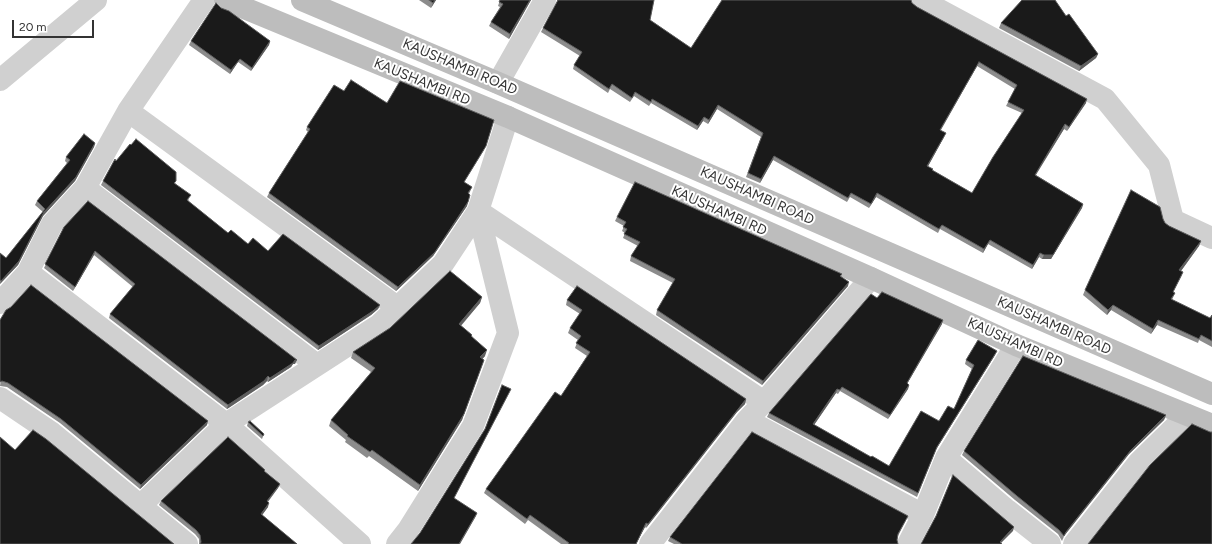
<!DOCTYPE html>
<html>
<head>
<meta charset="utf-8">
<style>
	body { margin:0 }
	#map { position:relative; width:1212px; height:544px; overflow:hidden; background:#fff; font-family:Figtree,sans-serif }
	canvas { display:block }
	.scale { position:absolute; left:12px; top:20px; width:82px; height:18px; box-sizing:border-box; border:2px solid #333; border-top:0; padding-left:5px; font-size:12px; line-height:14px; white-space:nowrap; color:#333; -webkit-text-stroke:3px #fff; paint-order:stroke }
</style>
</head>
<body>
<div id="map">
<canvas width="1212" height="544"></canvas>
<div class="scale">20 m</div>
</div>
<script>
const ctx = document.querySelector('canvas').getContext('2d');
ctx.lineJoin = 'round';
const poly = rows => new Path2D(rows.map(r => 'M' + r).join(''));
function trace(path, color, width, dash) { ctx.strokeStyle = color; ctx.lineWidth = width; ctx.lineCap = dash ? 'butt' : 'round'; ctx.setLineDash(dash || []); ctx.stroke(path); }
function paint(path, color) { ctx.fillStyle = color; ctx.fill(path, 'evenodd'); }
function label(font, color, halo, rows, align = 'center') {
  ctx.font = font + ' Figtree,sans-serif'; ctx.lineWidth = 4; ctx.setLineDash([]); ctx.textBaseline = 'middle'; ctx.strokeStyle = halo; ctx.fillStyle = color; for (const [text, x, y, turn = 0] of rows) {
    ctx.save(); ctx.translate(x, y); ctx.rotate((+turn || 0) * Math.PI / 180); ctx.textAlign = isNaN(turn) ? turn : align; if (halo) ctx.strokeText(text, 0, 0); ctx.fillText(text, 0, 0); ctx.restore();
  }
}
trace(poly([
	[921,0,1105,99,1159,165,1173,220,1212,238],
	[0,80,96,0],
	[498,83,545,0],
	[128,111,397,307],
	[85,188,317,365],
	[478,211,764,402],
	[28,272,226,424,360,544],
	[0,303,28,272,52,224,85,188,128,111,204,0],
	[0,398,52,433,187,544],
	[747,420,923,515],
	[946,458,1007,510,1050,544],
	[141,505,226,424,379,325,443,264,478,211,508,117],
	[397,544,408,530,473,426,508,333,478,211],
	[650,544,747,420,764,402,871,278],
	[908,544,923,515,946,458,1016,345],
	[1074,544,1139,462,1187,415]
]), '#d0d0d0', 22);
trace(poly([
	[225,0,508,117,871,278,1016,345,1212,425],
	[302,0,498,83,1212,394]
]), '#bdbdbd', 22);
paint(poly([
	[419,0,436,0,431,8],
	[500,0,531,0,509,39,489,26,491,22,500,7,498,6],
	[557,0,654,0,650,20,691,48,912,3,917,7,1086,103,1067,131,1064,129,1036,175,1083,204,1082,208,1051,259,1042,259,1039,257,1032,269,988,244,983,253,940,229,938,233,876,197,869,208,850,197,847,202,773,160,760,183,746,177,761,137,717,109,708,124,703,121,697,130,651,103,649,106,634,96,630,102,610,89,608,93,573,69,574,65,580,56,541,32,543,28,557,3],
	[977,66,1015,89,1006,106,1022,113,972,193,932,170,928,166,944,137,941,130],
	[221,8,270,41,269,45,251,71,238,62,230,74,189,45,191,41],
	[1066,16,1098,54,1096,58,1079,71,999,28,1001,23],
	[344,91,387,103,484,150,464,182,472,187,469,194,467,206,433,256,396,291,267,197,269,193,308,132,306,130,307,127],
	[95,143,94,147,75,181,43,216,18,265,0,284,0,253,6,258,43,212,35,205,37,201,67,163,65,161,66,157],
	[131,145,176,181,175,183,189,200,188,201,228,233,248,244,268,251,380,305,378,309,371,315,318,350,101,185,103,181,116,161],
	[617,217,842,274,841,277,848,286,762,385,656,315,657,310,673,283,630,261,631,256,638,246,623,238,625,233,622,231,624,226,615,221],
	[1163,219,1165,223,1169,226,1201,241,1199,246,1181,271,1183,272,1181,277,1173,292,1175,293,1172,300,1210,318,1212,315,1212,347,1199,340,1198,343,1157,325,1151,334,1111,310,1107,315,1083,295,1085,290],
	[64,227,295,364,293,364,291,367,268,382,267,381,263,385,227,409,109,318,110,314,133,287,94,255,73,291,44,268],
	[482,297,480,303,461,326,472,335,472,336,485,356,482,359,462,420,418,491,369,456,367,458,345,442,346,440,329,426,331,420,371,372,351,358,353,352],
	[877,298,942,324,907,384,909,385,908,389,888,419,840,391,838,394,836,393,814,425,862,453,889,466,939,421,954,409,972,369,965,364,966,360,995,355,935,451,917,497,767,417,769,413],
	[567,300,746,399,745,404,737,412,646,528,645,527,636,544,561,544,528,520,525,524,484,493,486,489,561,396,587,356,575,348,578,340,568,333,570,328,580,314,566,305],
	[11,307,207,425,140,489,60,423,7,387,0,386],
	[1166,415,1164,420,1129,454,1064,536,1062,541,1058,534,1015,500,962,455,964,451],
	[248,422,264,434,262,439,247,426],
	[265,470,264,471,280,484,278,488,268,502,268,507,262,515,297,544,199,544,199,539,195,534,159,505,161,501],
	[906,520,898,536,897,540,898,544,674,544,668,541,670,537]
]), '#8c8c8c');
paint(poly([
	[435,0,436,0,431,8,433,3],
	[530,0,531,0,509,39,510,34],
	[270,41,269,45,251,71,252,68],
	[1098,54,1096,58,1079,71,1081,66],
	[240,59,230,74,231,70],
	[979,62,977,66,938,134,940,130],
	[1087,99,1086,103,1067,131,1069,127],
	[718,105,717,109,708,124,709,120],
	[704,117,703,121,697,130,698,126],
	[1065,124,1064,129,1033,179,1035,175],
	[946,133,944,137,926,170,927,166],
	[95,143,94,147,75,181,43,216,18,265,0,284,1,281,44,212],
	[774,156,773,160,760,183,761,179],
	[877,193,876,197,869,208,871,204],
	[468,202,467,206,433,256,396,291,398,287],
	[1083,204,1082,208,1051,259,1042,259,1044,255],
	[990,240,988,244,983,253,984,249],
	[1201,241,1199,246,1178,275,1179,270],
	[95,251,94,255,73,291,75,287],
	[1040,253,1039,257,1032,269,1033,265],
	[849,282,848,286,762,385,763,381],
	[482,297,480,303,457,330,459,324],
	[380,305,378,309,371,315,318,350,319,346],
	[1113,305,1111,310,1107,315,1108,310],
	[943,320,942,324,905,387,907,383],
	[1158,320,1157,325,1151,334,1153,329],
	[487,350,485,356,478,364,480,357],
	[997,351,995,355,935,451,917,497,937,447],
	[295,360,297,360,295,364,293,364,291,367,268,382,270,378],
	[484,360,462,420,418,491,420,485],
	[268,376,267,381,263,385,227,409,228,405],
	[909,385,908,389,888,419,890,415],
	[511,389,509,393,452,502,454,498],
	[837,389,836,393,812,428,813,424],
	[746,399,745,404,737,412,646,528,648,524,739,408],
	[1166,415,1164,420,1129,454,1064,536,1062,541,1066,532,1131,450],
	[208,421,207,425,140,489,141,485],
	[280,484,278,488,265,505,267,501],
	[269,503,268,507,260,518,261,514],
	[477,513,476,516,460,544,459,544],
	[646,523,645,527,636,544],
	[1014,527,1013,531,1000,544,1000,542]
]), '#5f5f5f');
const building = poly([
	[429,0,435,0,433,3,429,0],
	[500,0,530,0,510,34,491,22,503,4,499,2,500,0],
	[558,0,654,0,650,20,691,48,722,0,911,0,912,3,917,7,1087,99,1069,127,1065,124,1035,175,1083,204,1053,255,1044,255,1040,253,1033,265,990,240,984,249,942,225,939,229,877,193,871,204,851,193,848,198,774,156,761,179,748,173,763,133,718,105,709,120,704,117,698,126,652,99,651,102,635,92,632,98,612,84,609,89,574,65,582,52,543,28,558,0],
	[979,62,1017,85,1008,102,1024,110,993,157,972,193,932,170,933,169,927,166,946,133,940,130,979,62],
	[1022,0,1055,0,1066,16,1069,14,1098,54,1081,66,1001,23,1022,0],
	[216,3,221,8,229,11,270,41,252,68,240,59,231,70,191,41,216,3],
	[351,80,387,103,400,81,494,120,486,146,464,182,472,187,468,193,470,195,468,202,435,252,398,287,269,193,310,129,307,127,334,85,344,91,351,80],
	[84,134,95,143,76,177,44,212,19,261,1,281,0,280,0,253,6,258,45,209,37,201,70,160,66,157,84,134],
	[136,139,176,172,176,181,174,183,191,195,187,200,228,233,231,230,248,244,253,238,268,251,283,234,380,305,373,311,319,346,103,181,115,159,116,161,130,144,131,145,136,139],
	[635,182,842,274,840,276,849,282,763,381,657,310,675,279,631,256,640,242,624,234,627,229,623,227,626,222,617,217,635,182],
	[1131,190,1160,207,1163,219,1165,223,1169,226,1201,241,1179,270,1183,272,1173,292,1175,293,1171,299,1210,318,1212,315,1212,341,1201,335,1199,339,1158,320,1153,329,1113,305,1108,310,1085,290,1131,190],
	[88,201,297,360,295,360,293,363,270,378,268,376,264,381,228,405,110,314,135,284,95,251,75,287,45,264,64,227,88,201],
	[450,271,482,297,459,324,472,335,471,336,487,350,480,357,484,360,464,414,420,485,372,450,370,452,347,436,348,435,331,420,375,368,353,352,390,328,450,271],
	[31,285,208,421,141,485,61,419,8,383,2,381,0,382,0,320,6,310,11,307,31,285],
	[577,286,746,399,739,408,648,524,646,523,636,544,568,544,569,543,530,515,527,519,486,489,555,392,561,396,590,352,576,343,581,336,570,328,582,310,567,300,577,286],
	[882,292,943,320,907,383,909,385,890,415,842,387,840,390,837,389,813,424,871,457,872,456,889,466,921,411,939,421,948,406,954,409,974,365,966,360,978,340,997,351,937,447,918,493,769,413,871,294,877,298,882,292],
	[1023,356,1166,415,1131,450,1066,532,1064,536,1059,530,1017,496,964,451,1023,356],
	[502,385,511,389,454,498,477,513,459,544,411,544,420,533,485,429,502,385],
	[250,421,264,434,263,436,248,422,250,421],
	[1192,424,1210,432,1212,432,1212,544,1088,544,1150,465,1192,424],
	[33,430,46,439,174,544,0,544,0,437,15,450,33,430],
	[752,432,908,516,898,534,897,540,898,544,682,544,670,537,752,432],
	[228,437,265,470,264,471,280,484,267,501,269,503,261,514,297,544,200,544,201,542,200,535,196,530,161,501,228,437],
	[953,475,1014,527,1000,542,1002,544,921,544,936,516,953,475]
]);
paint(building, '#1a1a1a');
trace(building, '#5f5f5f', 1);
label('14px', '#333', '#fff', [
	["KAUSHAMBI ROAD",460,67,23],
	["KAUSHAMBI RD",422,82,22],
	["KAUSHAMBI ROAD",757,196,24],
	["KAUSHAMBI RD",719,211,24],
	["KAUSHAMBI ROAD",1054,326,24],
	["KAUSHAMBI RD",1015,343,24]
]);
</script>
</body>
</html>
